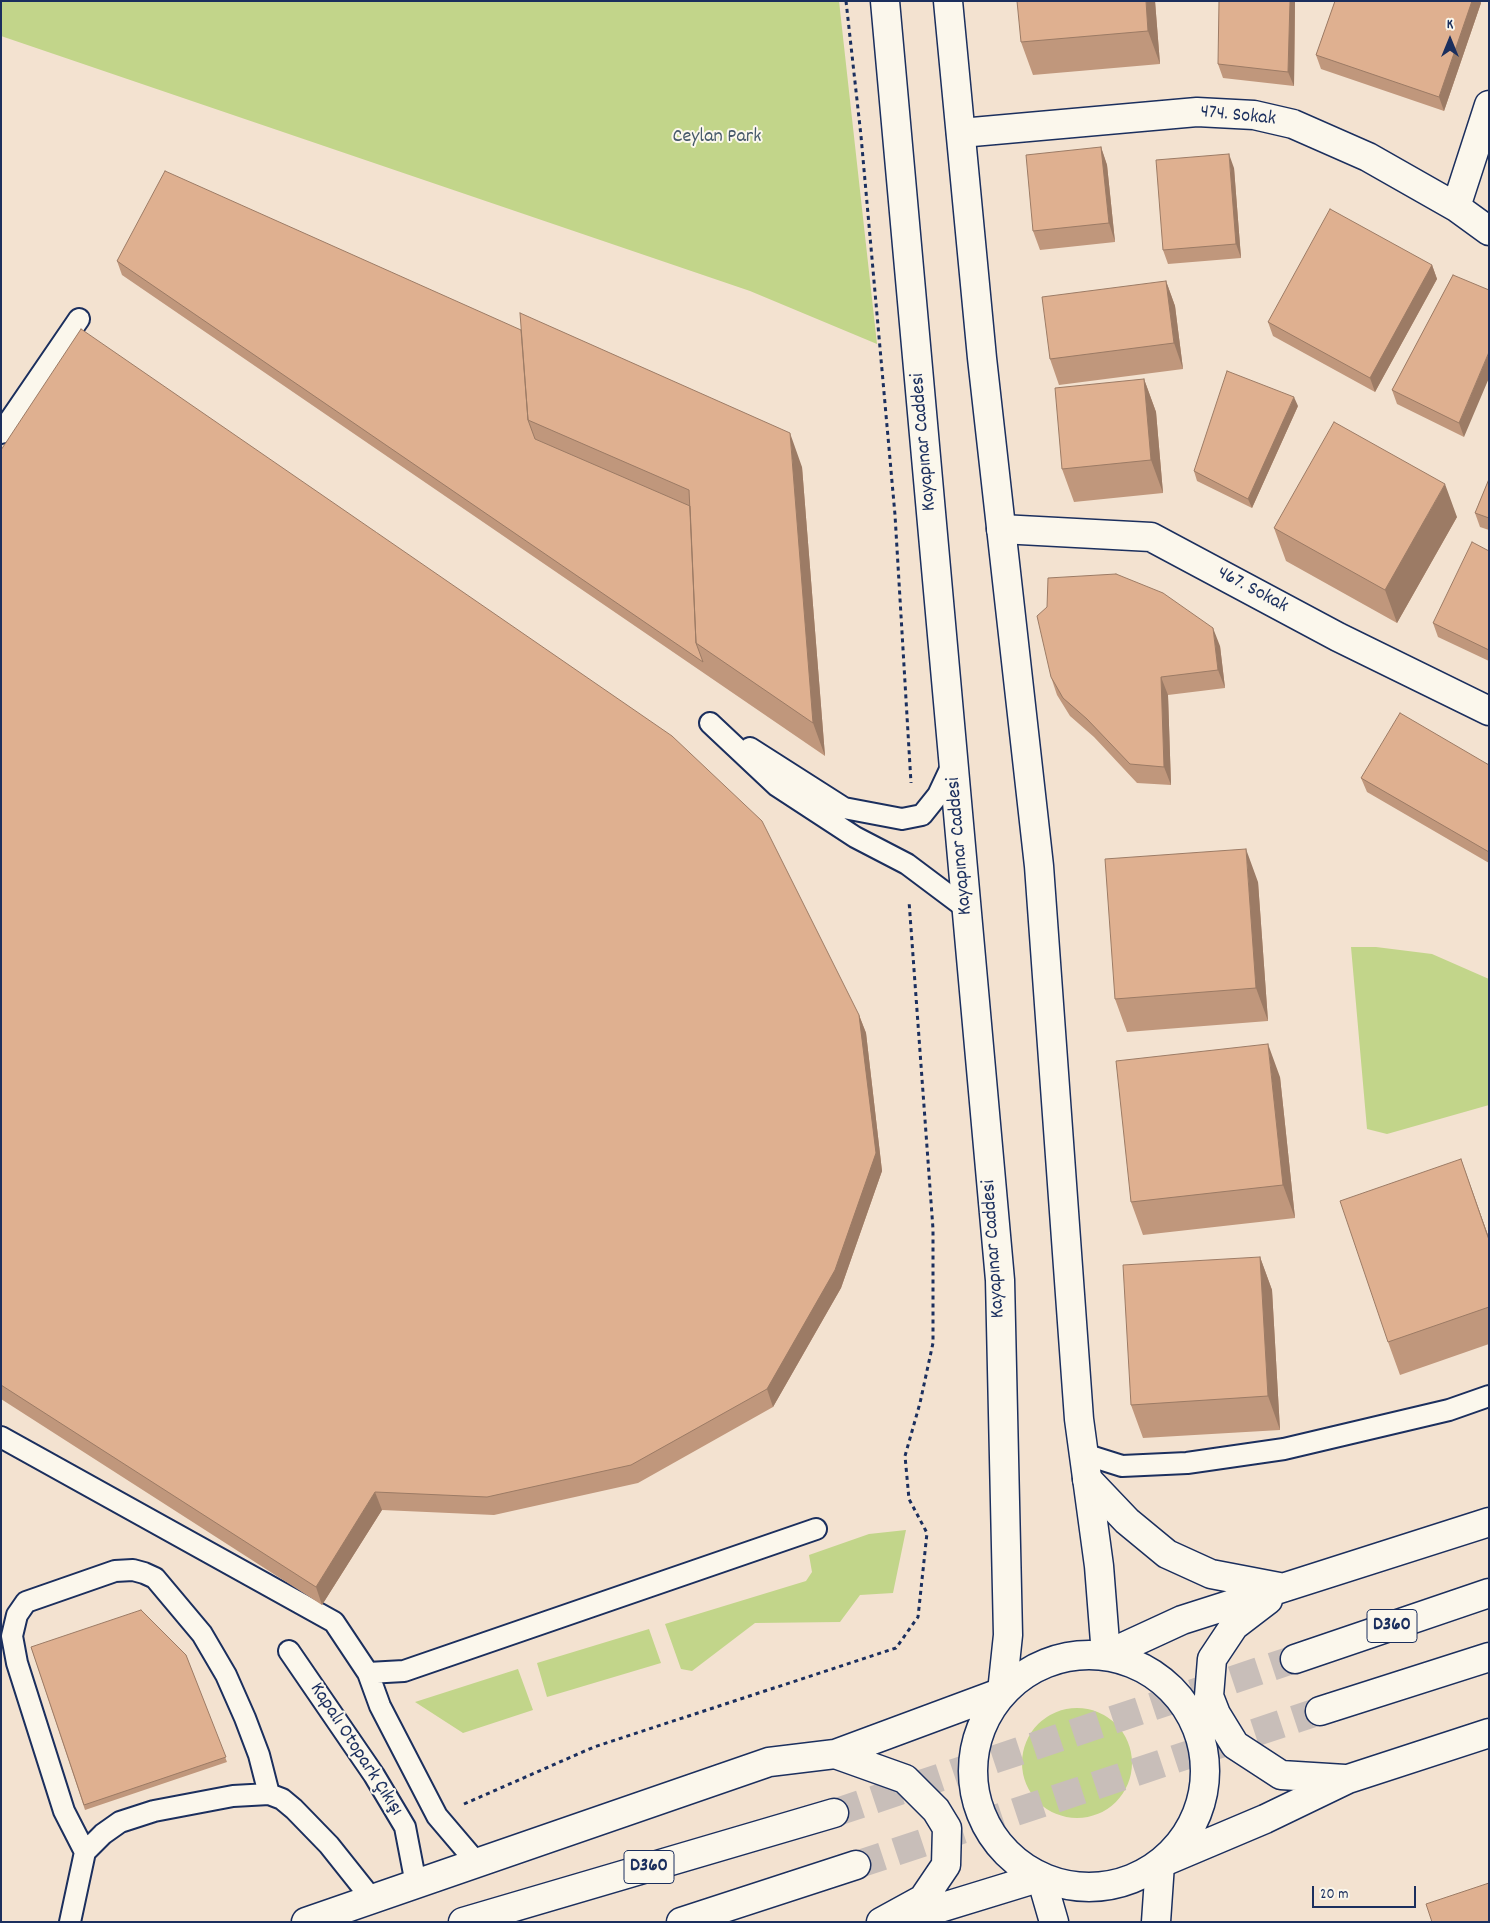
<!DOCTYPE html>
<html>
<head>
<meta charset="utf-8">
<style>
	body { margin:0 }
	#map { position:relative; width:1490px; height:1923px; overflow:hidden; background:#f3e2d0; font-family:Dekko,sans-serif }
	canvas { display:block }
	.frame { position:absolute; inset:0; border:2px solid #1b2f5e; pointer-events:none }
	.north { position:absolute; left:1425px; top:15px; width:50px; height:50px; -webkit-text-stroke:4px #fbf7ec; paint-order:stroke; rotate:0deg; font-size:14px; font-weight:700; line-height:20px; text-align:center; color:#1b2f5e }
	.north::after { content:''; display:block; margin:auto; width:18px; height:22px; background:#1b2f5e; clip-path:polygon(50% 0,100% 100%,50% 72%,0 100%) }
	.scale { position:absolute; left:1312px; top:1886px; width:104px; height:22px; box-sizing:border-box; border:2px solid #1b2f5e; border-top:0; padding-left:6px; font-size:15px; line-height:18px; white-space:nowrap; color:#1b2f5e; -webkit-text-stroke:4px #fbf7ec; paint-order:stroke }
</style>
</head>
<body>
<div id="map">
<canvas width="1490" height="1923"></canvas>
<div class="frame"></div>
<div class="north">K</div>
<div class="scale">20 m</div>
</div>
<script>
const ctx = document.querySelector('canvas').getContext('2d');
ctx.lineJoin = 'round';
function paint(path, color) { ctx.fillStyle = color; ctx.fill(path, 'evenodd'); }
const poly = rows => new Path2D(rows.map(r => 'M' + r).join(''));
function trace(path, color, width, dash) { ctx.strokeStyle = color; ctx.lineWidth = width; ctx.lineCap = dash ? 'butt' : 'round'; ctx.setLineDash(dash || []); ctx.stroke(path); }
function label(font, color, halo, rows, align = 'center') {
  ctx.font = font + ' Dekko,sans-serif'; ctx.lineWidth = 4; ctx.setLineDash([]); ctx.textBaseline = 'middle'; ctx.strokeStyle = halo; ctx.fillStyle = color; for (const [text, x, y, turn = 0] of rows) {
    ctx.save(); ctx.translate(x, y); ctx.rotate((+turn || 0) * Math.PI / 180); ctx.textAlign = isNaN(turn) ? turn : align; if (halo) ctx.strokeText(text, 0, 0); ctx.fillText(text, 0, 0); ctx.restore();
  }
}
paint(poly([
	[1,1,839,1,877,344,750,291,1,36],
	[1351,947,1376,947,1432,954,1489,979,1489,1105,1387,1134,1367,1129],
	[906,1530,893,1593,860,1595,840,1622,755,1623,692,1671,681,1669,665,1624,806,1581,812,1572,809,1555,869,1534],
	[649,1629,661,1663,547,1697,537,1663],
	[518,1669,533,1710,463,1733,415,1702],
	'1022 1763a55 55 0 1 1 110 0a55 55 0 1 1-110 0Z'
]), '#c2d58a');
trace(poly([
	[834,1813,1295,1659],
	[856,1865,1320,1711]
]), '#c8beb9', 28, [28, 14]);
const service = poly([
	[1,433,79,319],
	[710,723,777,786,855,837,907,864,967,909],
	[750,748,844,808,902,819,922,815,938,795,953,763],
	[1,1437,334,1622,368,1673,380,1706,437,1816,477,1863],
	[1084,1454,1122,1466,1187,1463,1284,1449,1449,1410,1489,1396],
	[289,1651,374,1775,405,1827,416,1884],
	[368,1673,404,1671,816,1529],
	[85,1852,64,1811,17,1663,12,1636,17,1615,26,1602,115,1571,133,1570,144,1573,155,1578,202,1634,226,1675,245,1718,259,1755,269,1794],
	[70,1922,85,1852,103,1834,120,1822,154,1811,233,1796,269,1794,282,1799,294,1809,329,1845,372,1899]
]);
const minor = poly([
	[961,133,1197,112,1254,115,1293,124,1368,157,1456,207,1489,231],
	[1456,207,1489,105],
	[1001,529,1151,537,1338,637,1489,711]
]);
const secondary = poly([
	[885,1,1000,1280,1008,1635,1002,1692],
	[948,1,982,358,1039,866,1079,1419,1099,1566,1106,1655],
	[1041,1877,1054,1922],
	[1156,1922,1160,1864]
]);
const trunk = poly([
	[1087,1479,1127,1521,1167,1554,1211,1574,1279,1587],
	[1268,1600,1234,1626,1212,1659,1209,1696,1216,1714,1235,1745,1281,1775,1345,1779],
	'973 1771a116 116 0 1 1 232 0a116 116 0 1 1-232 0Z',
	[1106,1655,1182,1620,1489,1522],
	[1295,1659,1489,1593],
	[1320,1711,1489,1657],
	[835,1754,905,1779,936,1810,947,1828,946,1865,923,1899,881,1922],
	[1168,1860,1265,1819,1348,1779,1489,1733],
	[904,1919,1041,1877],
	[306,1922,769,1762,835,1754,1002,1692],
	[463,1922,834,1813],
	[681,1922,856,1865]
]);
trace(service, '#1b2f5e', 24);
trace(minor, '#1b2f5e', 31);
trace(secondary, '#1b2f5e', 31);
trace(trunk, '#1b2f5e', 31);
trace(poly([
	[846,1,861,136,895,515,911,783],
	[464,1804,594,1747,896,1648,918,1617,927,1533,909,1499,905,1456,920,1403,933,1343,933,1229,909,901]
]), '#1b2f5e', 3, [4, 4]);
trace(service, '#fbf7ec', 20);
trace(minor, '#fbf7ec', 28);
trace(secondary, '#fbf7ec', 28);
trace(trunk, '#fbf7ec', 28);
paint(poly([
	[1155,1,1160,64,1033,75,1021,42],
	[1295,1,1294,86,1223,78,1218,64],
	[1335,1,1480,1,1481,3,1444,111,1321,69,1316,55],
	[1101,147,1107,165,1115,242,1040,250,1033,231],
	[1234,168,1241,258,1168,264,1163,250],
	[117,261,802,467,825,756,122,275],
	[1432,265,1437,279,1375,392,1273,336,1268,322],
	[1453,275,1464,437,1397,404,1392,390],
	[1166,281,1175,306,1183,369,1059,385,1050,359],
	[1144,379,1156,412,1163,493,1074,502,1062,469],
	[1298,406,1252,508,1197,481,1194,471],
	[1,450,859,1015,866,1033,882,1171,841,1288,773,1407,638,1483,494,1515,382,1510,322,1605,1,1399],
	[1489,479,1489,530,1480,527,1475,513],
	[1457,517,1397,623,1286,561,1274,528],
	[1489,551,1489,661,1438,637,1433,623],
	[1220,646,1225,688,1168,695,1171,785,1137,783,1094,737,1070,716,1057,695,1051,677],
	[1489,765,1489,863,1367,792,1361,778],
	[1258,882,1268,1021,1127,1032,1115,999],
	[1280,1077,1295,1218,1143,1235,1131,1202],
	[1461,1159,1489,1238,1489,1344,1400,1375,1388,1342],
	[1260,1257,1272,1290,1280,1430,1143,1438,1131,1405],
	[31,1647,186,1655,227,1762,85,1810]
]), '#c0977c');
paint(poly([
	[1146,1,1155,1,1160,64,1148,31],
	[1290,1,1295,1,1294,86,1288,72],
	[1472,1,1480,1,1481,3,1444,111,1439,97],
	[1101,147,1107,165,1115,242,1109,223],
	[1229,154,1234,168,1241,258,1236,244],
	[1432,265,1437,279,1375,392,1370,378],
	[1166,281,1175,306,1183,369,1174,343],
	[1489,352,1489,378,1464,437,1459,423],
	[1144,379,1156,412,1163,493,1151,460],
	[1294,397,1298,406,1252,508,1248,499],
	[790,433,802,467,825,756,813,723],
	[1445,484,1457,517,1397,623,1385,590],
	[1213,628,1220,646,1225,688,1218,670],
	[1161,677,1168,695,1171,785,1164,767],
	[1246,849,1258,882,1268,1021,1256,988],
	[859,1015,866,1033,882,1171,841,1288,773,1407,767,1389],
	[1268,1044,1280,1077,1295,1218,1283,1185],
	[1461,1159,1473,1193,1489,1238,1489,1240],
	[1260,1257,1272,1290,1280,1430,1268,1396],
	[375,1492,382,1510,322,1605,316,1587]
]), '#9c7b65');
const building = poly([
	[1017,1,1146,1,1148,31,1021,42,1017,1],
	[1219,1,1290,1,1288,72,1218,64,1219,1],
	[1335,1,1472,1,1439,97,1316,55,1335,1],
	[1101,147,1109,223,1033,231,1026,155,1101,147],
	[1229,154,1236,244,1163,250,1156,160,1229,154],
	[165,171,521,330,528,420,535,439,690,506,696,643,703,662,117,261,165,171],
	[1330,209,1432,265,1370,378,1268,322,1330,209],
	[1453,275,1489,290,1489,352,1459,423,1392,390,1453,275],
	[1166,281,1174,343,1050,359,1042,297,1166,281],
	[520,313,790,433,813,723,696,643,689,490,528,420,520,313],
	[81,329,672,736,762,821,859,1015,876,1153,835,1270,767,1389,631,1465,487,1497,375,1492,316,1587,1,1385,1,450,81,329],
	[1227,371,1294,397,1248,499,1194,471,1227,371],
	[1144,379,1151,460,1062,469,1055,388,1144,379],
	[1334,422,1445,484,1385,590,1274,528,1334,422],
	[1489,479,1489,518,1475,513,1489,479],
	[1472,542,1489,551,1489,650,1433,623,1472,542],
	[1116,574,1163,593,1213,628,1218,670,1161,677,1164,767,1130,764,1087,719,1063,698,1051,677,1037,616,1047,607,1048,578,1116,574],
	[1400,713,1489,765,1489,852,1361,778,1400,713],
	[1246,849,1256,988,1115,999,1105,859,1246,849],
	[1268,1044,1283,1185,1131,1202,1116,1061,1268,1044],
	[1461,1159,1489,1240,1489,1307,1388,1342,1340,1201,1461,1159],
	[1260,1257,1268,1396,1131,1405,1123,1265,1260,1257],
	[141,1610,186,1655,226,1757,84,1805,31,1647,141,1610],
	[1489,1883,1489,1922,1432,1922,1426,1904,1489,1883]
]);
paint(building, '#dfb090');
trace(building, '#9c7b65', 1);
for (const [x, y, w] of [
	[1392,1626,50],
	[649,1867,50]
]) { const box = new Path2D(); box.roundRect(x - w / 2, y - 16.5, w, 33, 4); ctx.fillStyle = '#fbf7ec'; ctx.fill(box); trace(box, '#1b2f5e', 1); }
label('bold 19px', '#1b2f5e', null, [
	["D360",1392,1626],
	["D360",649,1867]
]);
label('20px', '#1b2f5e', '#fbf7ec', [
	["474. Sokak",1238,117,6],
	["Kayapınar Caddesi",925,442,-95],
	["467. Sokak",1252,591,28],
	["Kayapınar Caddesi",961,846,-95],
	["Kayapınar Caddesi",995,1249,-94],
	["Kapalı Otopark Çıkışı",355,1750,57]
]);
label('20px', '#455869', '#fbf7ec', [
	["Ceylan Park",717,138]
]);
</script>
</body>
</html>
